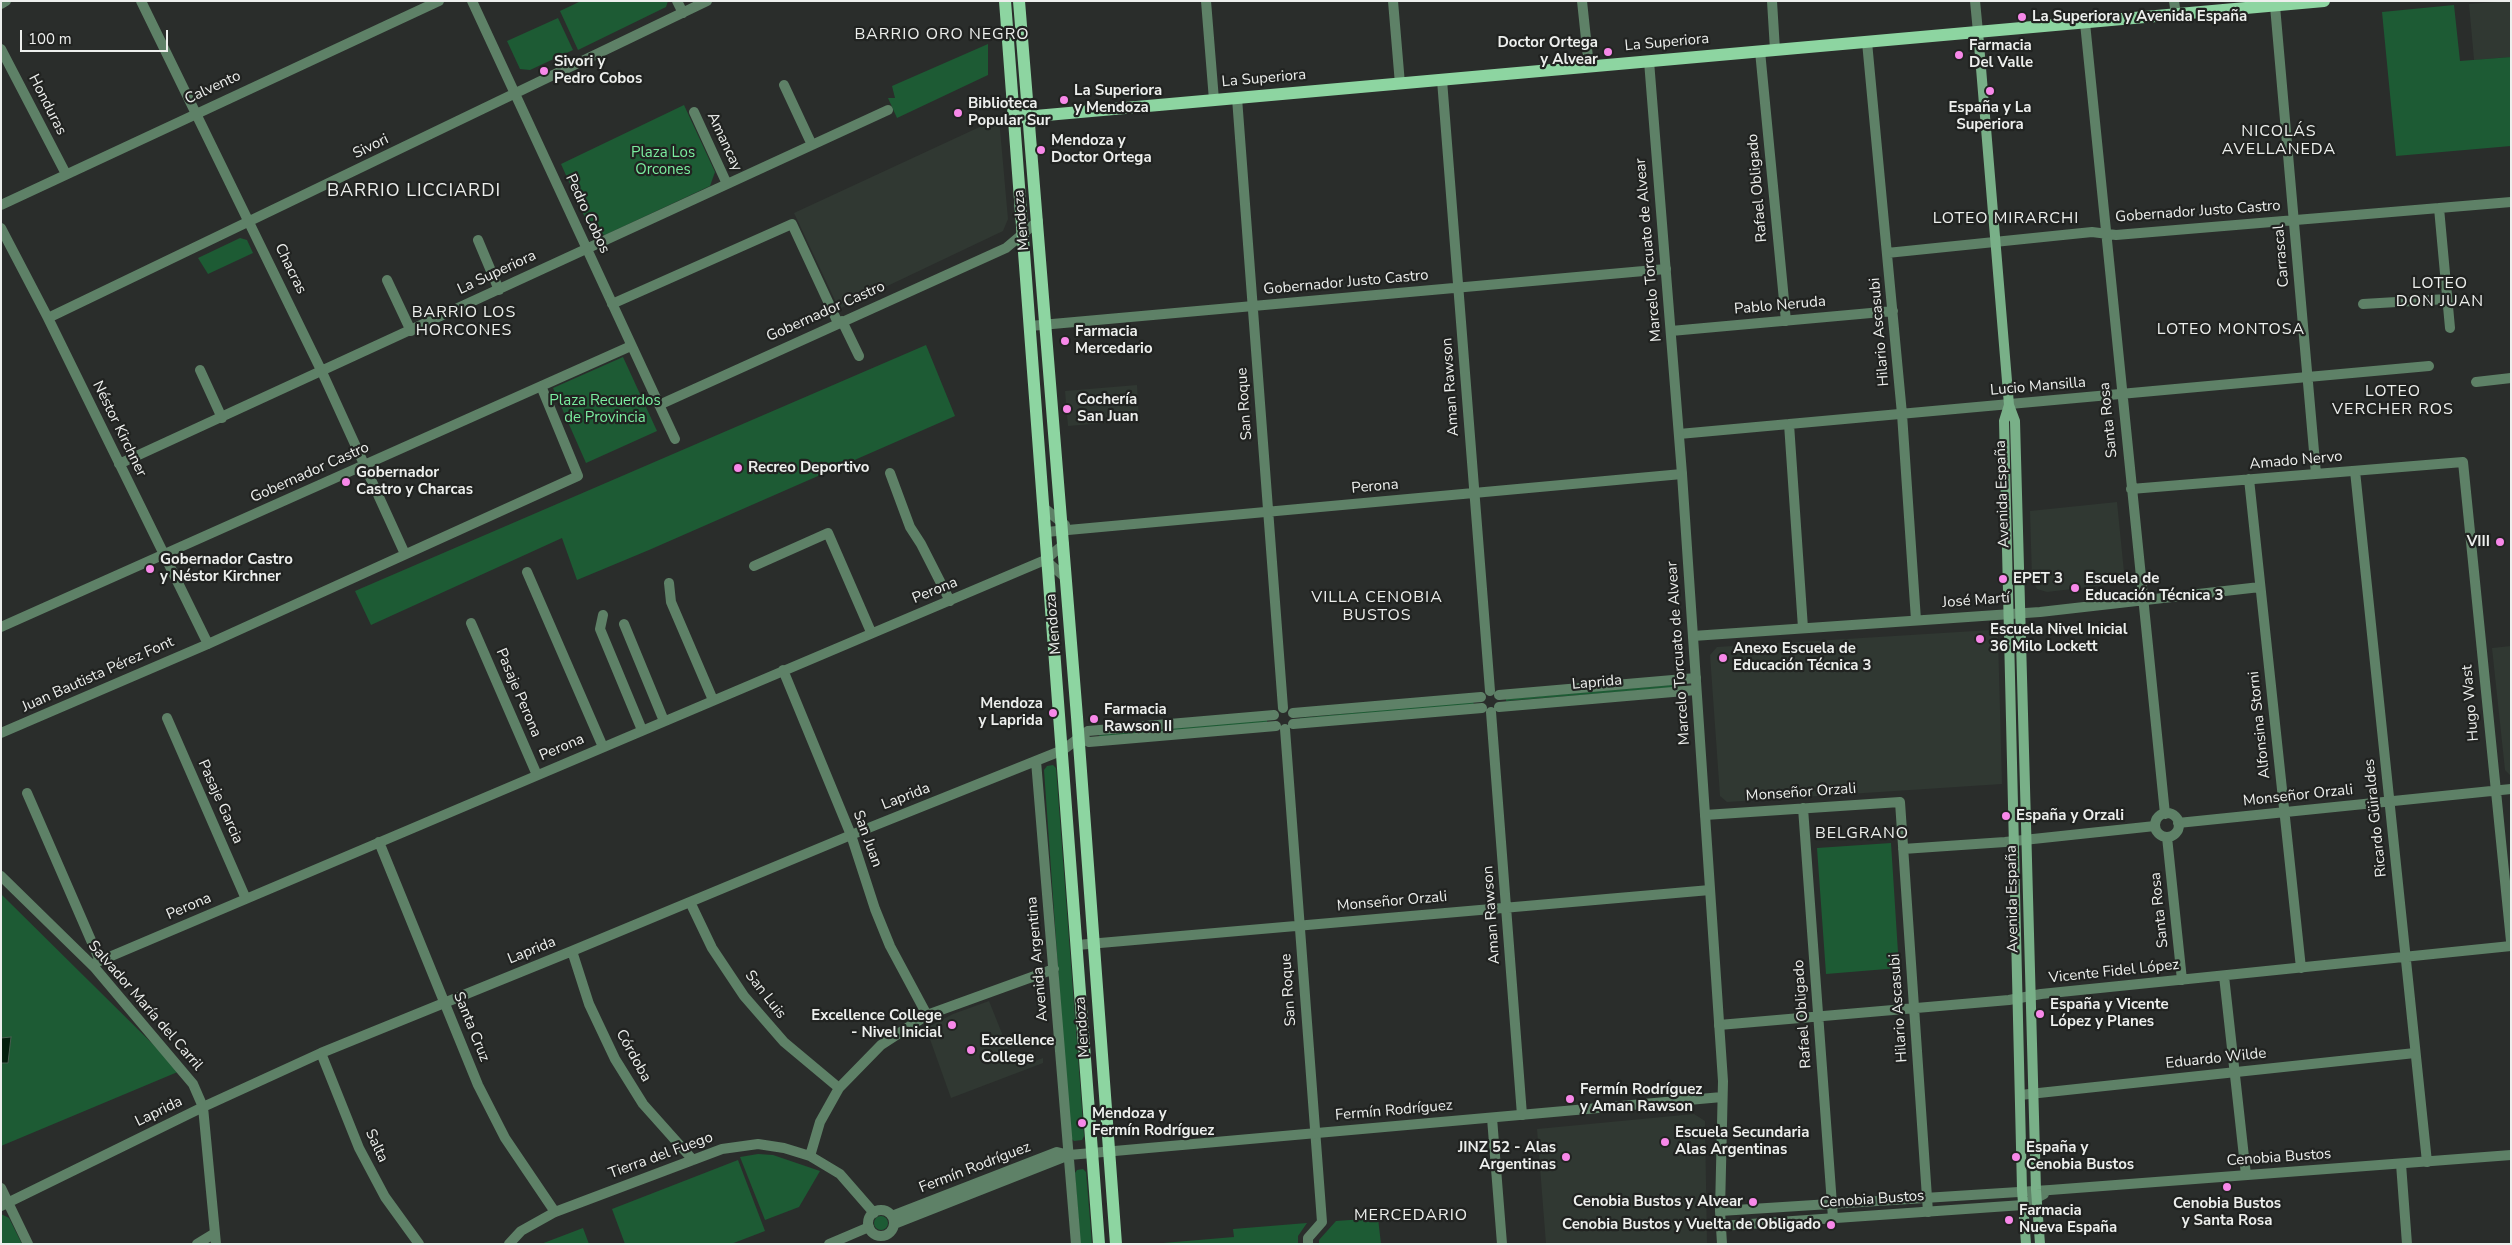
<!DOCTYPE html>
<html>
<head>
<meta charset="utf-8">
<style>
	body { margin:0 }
	#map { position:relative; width:2512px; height:1245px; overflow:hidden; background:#2a2d2b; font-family:"Nunito Sans",sans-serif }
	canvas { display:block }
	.frame { position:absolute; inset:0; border:2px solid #edefed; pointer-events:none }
	.scale { position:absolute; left:20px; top:30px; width:148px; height:22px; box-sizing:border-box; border:2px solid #edefed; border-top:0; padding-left:6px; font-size:15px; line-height:18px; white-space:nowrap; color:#edefed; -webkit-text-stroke:4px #212321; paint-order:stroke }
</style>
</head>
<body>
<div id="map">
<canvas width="2512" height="1245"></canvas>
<div class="frame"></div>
<div class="scale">100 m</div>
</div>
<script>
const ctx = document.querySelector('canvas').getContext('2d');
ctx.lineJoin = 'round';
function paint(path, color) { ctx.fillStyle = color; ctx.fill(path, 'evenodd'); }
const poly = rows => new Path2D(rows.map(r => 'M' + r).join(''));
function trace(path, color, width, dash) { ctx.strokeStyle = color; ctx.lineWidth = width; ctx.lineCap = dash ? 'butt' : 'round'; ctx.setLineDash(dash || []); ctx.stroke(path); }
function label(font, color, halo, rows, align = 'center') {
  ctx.font = font + ' "Nunito Sans",sans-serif'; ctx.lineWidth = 4.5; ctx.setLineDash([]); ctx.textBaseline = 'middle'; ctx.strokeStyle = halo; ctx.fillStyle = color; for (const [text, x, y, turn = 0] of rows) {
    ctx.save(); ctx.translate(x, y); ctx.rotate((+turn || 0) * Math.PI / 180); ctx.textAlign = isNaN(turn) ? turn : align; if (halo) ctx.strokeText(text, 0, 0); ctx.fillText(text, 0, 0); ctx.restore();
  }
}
paint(poly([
	[2511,1,2511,57,2474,60,2469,4],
	[999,118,1008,219,1003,231,839,309,794,213],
	[1137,385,1139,420,1068,426,1065,391],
	[2117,502,2124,572,2121,581,2114,584,2047,592,2037,589,2032,579,2030,511],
	[1991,630,1998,637,2002,784,1727,802,1720,796,1710,655,1717,647],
	[2511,646,2511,776,2505,770,2492,648],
	[989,1001,1013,1061,1030,1063,1043,1058,1043,1063,951,1098,926,1028,953,1014],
	[1694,1114,1705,1121,1707,1244,1546,1244,1537,1129]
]), '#303832');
paint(poly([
	[581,1,668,1,666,7,578,50,560,11],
	[2454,5,2460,61,2511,57,2511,146,2396,156,2382,12],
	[558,18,573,50,530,70,520,69,507,41],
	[988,44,988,75,897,118,888,98,895,98,892,86],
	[684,105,715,172,710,186,605,235,590,229,561,164],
	[240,238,247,240,253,253,208,274,198,258],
	[926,345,955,416,649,550,577,580,562,538,371,625,355,591],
	[623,357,657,431,586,463,553,388],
	[1681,684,1681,687,1506,701,1506,699],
	[1473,701,1474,705,1300,720,1300,718],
	[1267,719,1267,723,1100,737,1099,735],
	[1053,765,1056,768,1084,1136,1082,1140,1074,1141,1070,1137,1044,770,1047,766],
	[1891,843,1899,968,1826,974,1817,848],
	[1,894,180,1071,1,1146],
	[758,1154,773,1155,820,1171,799,1207,765,1220,740,1157],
	[738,1160,765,1231,731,1244,625,1244,612,1209],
	[1083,1169,1086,1172,1092,1244,1080,1244,1075,1173,1077,1170],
	[1,1214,9,1218,22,1244,1,1244],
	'874 1223a7 7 0 1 1 14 0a7 7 0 1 1-14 0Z',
	[1378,1218,1381,1244,1319,1244,1319,1240,1336,1221],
	[1307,1223,1298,1236,1298,1244,1151,1244,1234,1237,1233,1229],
	[583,1228,589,1244,541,1244]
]), '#1d5b34');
const water = poly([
	[11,1037,8,1063,1,1063,1,1038,11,1037]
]);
paint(water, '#031e0c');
trace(water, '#495d50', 1);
trace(poly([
	[141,1,322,372,405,554],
	[472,1,675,439],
	[677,1,683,13],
	[1206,1,1214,100],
	[1393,1,1400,84],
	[1582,1,1589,67],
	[1772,1,1775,50],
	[2174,1,2176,15],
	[1,4,6,1],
	[2275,6,2316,474],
	[2085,23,2165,814],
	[1867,42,1902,414,1916,620],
	[1,49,66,174],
	[1760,51,1786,321],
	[1442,80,1490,691],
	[784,85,812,145],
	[1237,98,1283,708],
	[694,112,727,184],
	[1,205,439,1],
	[2439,208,2450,328],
	[1,228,48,318,208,644],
	[478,240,499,290],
	[1887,253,2092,232,2116,235,2511,202],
	[387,280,411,331],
	[612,304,792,224,838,323],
	[2363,304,2447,299],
	[48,318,707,1],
	[842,321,859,356],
	[1030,326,1666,269],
	[1671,331,1893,311],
	[200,370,222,418],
	[2476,382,2511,378],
	[659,405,1006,248,1038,221],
	[1789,424,1803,628],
	[1679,434,2429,366],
	[119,464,888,110],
	[2355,471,2427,1162],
	[890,473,910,527,921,544,950,601],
	[2249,479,2301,968],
	[2131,489,2463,462,2511,941],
	[1044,508,1065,525],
	[1046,532,1682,474],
	[1045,560,1066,578],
	[754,566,828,533,871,632],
	[527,572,603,747],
	[669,583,671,602,713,700],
	[603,615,600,629,642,730],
	[471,623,537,775],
	[624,624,664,721],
	[1,627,631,346],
	[1693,636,2040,612,2260,587],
	[783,670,851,835,875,909,890,946,927,1015],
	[1499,695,1696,678],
	[1499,707,1696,690],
	[1491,712,1522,1115],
	[1293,713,1481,697],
	[167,718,246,899],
	[1293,724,1482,708],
	[1285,729,1322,1222,1308,1238,1308,1244],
	[1,733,208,644,578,476,541,386],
	[1079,737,1089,742,1276,726],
	[1036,761,1076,1244],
	[27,793,100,961],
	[1803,808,1833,1218],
	'2155 825a12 12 0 1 1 24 0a12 12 0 1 1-24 0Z',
	[1705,815,1900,802,1928,1212],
	[2178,823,2511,789],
	[2167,837,2182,980],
	[379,842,478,1085,505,1138,555,1212],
	[1903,849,2005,842,2155,826],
	[1,876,95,968,193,1084,203,1107,216,1244],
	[690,902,712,948,744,996,784,1042,839,1088],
	[1077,945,1710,890],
	[572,951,589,1004,615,1059,643,1104,693,1160],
	[95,968,95,963,1045,560,1064,544],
	[2224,976,2246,1175],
	[1719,1025,2009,1000,2041,994,2511,946],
	[321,1053,359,1148,385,1197,419,1244],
	[2020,1095,2415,1053],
	[1492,1118,1502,1244],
	[810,1156,820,1122,839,1088,881,1045,927,1015,1054,969],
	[2401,1164,2407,1244],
	[1,1188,28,1244],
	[1,1206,203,1107,321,1053,572,951,851,835,1063,750,1088,731,1274,715],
	'868 1223a13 13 0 1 1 26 0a13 13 0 1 1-26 0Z',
	[892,1216,1057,1152,1069,1155,1092,1153],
	[894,1224,1069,1155],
	[197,1244,215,1233],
	[509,1244,521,1231,555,1212,722,1149,758,1144,784,1148,810,1156,840,1174,874,1213],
	[829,1244,869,1227]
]), '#5e8167', 10);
trace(poly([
	[1975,1,1978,32],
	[1649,61,1682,474,1723,1081,1720,1211,1722,1244],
	[1092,1153,1722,1097],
	[1720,1211,2050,1190,2511,1155],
	[1721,1226,2023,1205,2044,1194]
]), '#5e8167', 10);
trace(poly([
	[1978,32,2009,405,2015,421,2036,1190,2040,1244],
	[2009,405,2004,421,2022,1190,2026,1244]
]), '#79b088', 10);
trace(poly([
	[1005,1,1099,1244],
	[1019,1,1077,717,1116,1244],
	[1013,118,2324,1]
]), '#8dd5a1', 12);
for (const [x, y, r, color] of [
	[2022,17,5,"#f888e9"],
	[1608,52,5,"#f888e9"],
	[1959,55,5,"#f888e9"],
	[544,71,5,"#f888e9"],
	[1990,91,5,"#f888e9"],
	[1064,100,5,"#f888e9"],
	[958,113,5,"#f888e9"],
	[1041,150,5,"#f888e9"],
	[1065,341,5,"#f888e9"],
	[1067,409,5,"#f888e9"],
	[738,468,5,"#f888e9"],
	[346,482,5,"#f888e9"],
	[2500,542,5,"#f888e9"],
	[150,569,5,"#f888e9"],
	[2003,579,5,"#f888e9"],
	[2075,588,5,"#f888e9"],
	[1980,639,5,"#f888e9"],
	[1723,658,5,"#f888e9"],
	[1053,713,5,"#f888e9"],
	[1094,719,5,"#f888e9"],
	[2006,816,5,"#f888e9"],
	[2040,1014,5,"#f888e9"],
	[952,1025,5,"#f888e9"],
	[971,1050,5,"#f888e9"],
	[1570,1099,5,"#f888e9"],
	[1082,1123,5,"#f888e9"],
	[1665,1142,5,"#f888e9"],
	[1566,1157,5,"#f888e9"],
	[2016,1157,5,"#f888e9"],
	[2227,1187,5,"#f888e9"],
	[1753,1202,5,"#f888e9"],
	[2009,1220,5,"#f888e9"],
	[1831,1225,5,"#f888e9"]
]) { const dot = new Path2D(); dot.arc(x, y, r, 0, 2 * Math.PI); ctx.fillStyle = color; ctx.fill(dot); trace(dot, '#212321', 2); }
label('bold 15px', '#edefed', '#212321', [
	["La Superiora y Avenida España",2032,17],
	["Doctor Ortega",1598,43,"right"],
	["y Alvear",1598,60,"right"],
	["Farmacia",1969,46],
	["Del Valle",1969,63],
	["Sivori y",554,62],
	["Pedro Cobos",554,79],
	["La Superiora",1074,91],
	["y Mendoza",1074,108],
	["Biblioteca",968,104],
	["Popular Sur",968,121],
	["España y La",1990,108,"center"],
	["Superiora",1990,125,"center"],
	["Mendoza y",1051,141],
	["Doctor Ortega",1051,158],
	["Farmacia",1075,332],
	["Mercedario",1075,349],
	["Cochería",1077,400],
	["San Juan",1077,417],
	["Recreo Deportivo",748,468],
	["Gobernador",356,473],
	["Castro y Charcas",356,490],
	["VIII",2490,542,"right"],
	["Gobernador Castro",160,560],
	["y Néstor Kirchner",160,577],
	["EPET 3",2013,579],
	["Escuela de",2085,579],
	["Educación Técnica 3",2085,596],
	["Escuela Nivel Inicial",1990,630],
	["36 Milo Lockett",1990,647],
	["Anexo Escuela de",1733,649],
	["Educación Técnica 3",1733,666],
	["Mendoza",1043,704,"right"],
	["y Laprida",1043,721,"right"],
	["Farmacia",1104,710],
	["Rawson II",1104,727],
	["España y Orzali",2016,816],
	["España y Vicente",2050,1005],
	["López y Planes",2050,1022],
	["Excellence College",942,1016,"right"],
	["- Nivel Inicial",942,1033,"right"],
	["Excellence",981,1041],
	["College",981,1058],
	["Fermín Rodríguez",1580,1090],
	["y Aman Rawson",1580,1107],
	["Mendoza y",1092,1114],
	["Fermín Rodríguez",1092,1131],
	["Escuela Secundaria",1675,1133],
	["Alas Argentinas",1675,1150],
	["JINZ 52 - Alas",1556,1148,"right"],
	["Argentinas",1556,1165,"right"],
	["España y",2026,1148],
	["Cenobia Bustos",2026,1165],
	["Cenobia Bustos y Alvear",1743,1202,"right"],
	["Cenobia Bustos",2227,1204,"center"],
	["y Santa Rosa",2227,1221,"center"],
	["Farmacia",2019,1211],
	["Nueva España",2019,1228],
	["Cenobia Bustos y Vuelta de Obligado",1821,1225,"right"]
], 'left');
label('15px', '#edefed', '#212321', [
	["La Superiora",1667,43,-5],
	["La Superiora",1264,79,-5],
	["Calvento",213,88,-25],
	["Honduras",47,105,63],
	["Amancay",724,142,65],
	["Sivori",371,147,-26],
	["Rafael Obligado",1758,188,-95],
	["Gobernador Justo Castro",2198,212,-4],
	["Pedro Cobos",587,214,65],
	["Mendoza",1022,220,-95],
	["Marcelo Torcuato de Alvear",1649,250,-95],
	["Carrascal",2282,256,-95],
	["Chacras",290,269,64],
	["La Superiora",497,273,-25],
	["Gobernador Justo Castro",1346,283,-5],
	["Pablo Neruda",1780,306,-5],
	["Gobernador Castro",826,312,-24],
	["Hilario Ascasubi",1880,332,-95],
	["Aman Rawson",1451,387,-94],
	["Lucio Mansilla",2038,387,-5],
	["San Roque",1245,404,-94],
	["Santa Rosa",2109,420,-96],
	["Néstor Kirchner",119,429,64],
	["Amado Nervo",2296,461,-5],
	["Gobernador Castro",310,473,-24],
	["Perona",1375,487,-5],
	["Avenida España",2003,494,-92],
	["Perona",935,591,-22],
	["José Martí",1976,601,-4],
	["Mendoza",1054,624,-95],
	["Marcelo Torcuato de Alvear",1679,653,-94],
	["Juan Bautista Pérez Font",98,675,-24],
	["Laprida",1597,683,-5],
	["Pasaje Perona",518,693,67],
	["Hugo Wast",2471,703,-95],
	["Alfonsina Storni",2260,725,-96],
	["Perona",562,748,-23],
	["Monseñor Orzali",1801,793,-4],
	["Monseñor Orzali",2298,796,-6],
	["Laprida",906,797,-21],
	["Pasaje Garcia",220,802,66],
	["Ricardo Güiraldes",2376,818,-96],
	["San Juan",867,839,70],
	["Avenida España",2013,899,-91],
	["Monseñor Orzali",1392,902,-5],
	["Perona",189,907,-23],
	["Santa Rosa",2160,910,-96],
	["Aman Rawson",1492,915,-94],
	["Laprida",532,951,-22],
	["Avenida Argentina",1038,959,-95],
	["Vicente Fidel López",2114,972,-6],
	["San Roque",1289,990,-94],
	["San Luis",765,995,52],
	["Salvador María del Carril",145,1006,49],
	["Hilario Ascasubi",1899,1008,-94],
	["Rafael Obligado",1803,1014,-94],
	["Santa Cruz",471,1027,68],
	["Mendoza",1083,1027,-94],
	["Córdoba",633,1056,61],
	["Eduardo Wilde",2216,1059,-6],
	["Fermín Rodríguez",1394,1111,-5],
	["Laprida",159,1112,-26],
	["Salta",376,1146,65],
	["Tierra del Fuego",661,1156,-20],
	["Cenobia Bustos",2279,1158,-4],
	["Fermín Rodríguez",975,1168,-21],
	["Cenobia Bustos",1872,1200,-4]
]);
label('15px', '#7beea0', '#212321', [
	["Plaza Los",663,153],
	["Orcones",663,170],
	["Plaza Recuerdos",605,401],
	["de Provincia",605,418]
]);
ctx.letterSpacing = '1px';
label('16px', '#edefed', '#212321', [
	["BARRIO ORO NEGRO",942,35],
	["NICOLÁS",2279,132],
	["AVELLANEDA",2279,150],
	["LOTEO MIRARCHI",2006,219],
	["LOTEO",2440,284],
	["DON JUAN",2440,302],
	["BARRIO LOS",464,313],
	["HORCONES",464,331],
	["LOTEO MONTOSA",2231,330],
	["LOTEO",2393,392],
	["VERCHER ROS",2393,410],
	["VILLA CENOBIA",1377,598],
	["BUSTOS",1377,616],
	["BELGRANO",1862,834],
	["MERCEDARIO",1411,1216]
]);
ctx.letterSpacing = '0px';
ctx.letterSpacing = '1px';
label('18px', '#edefed', '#212321', [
	["BARRIO LICCIARDI",414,192]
]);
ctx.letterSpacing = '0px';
</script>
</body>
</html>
